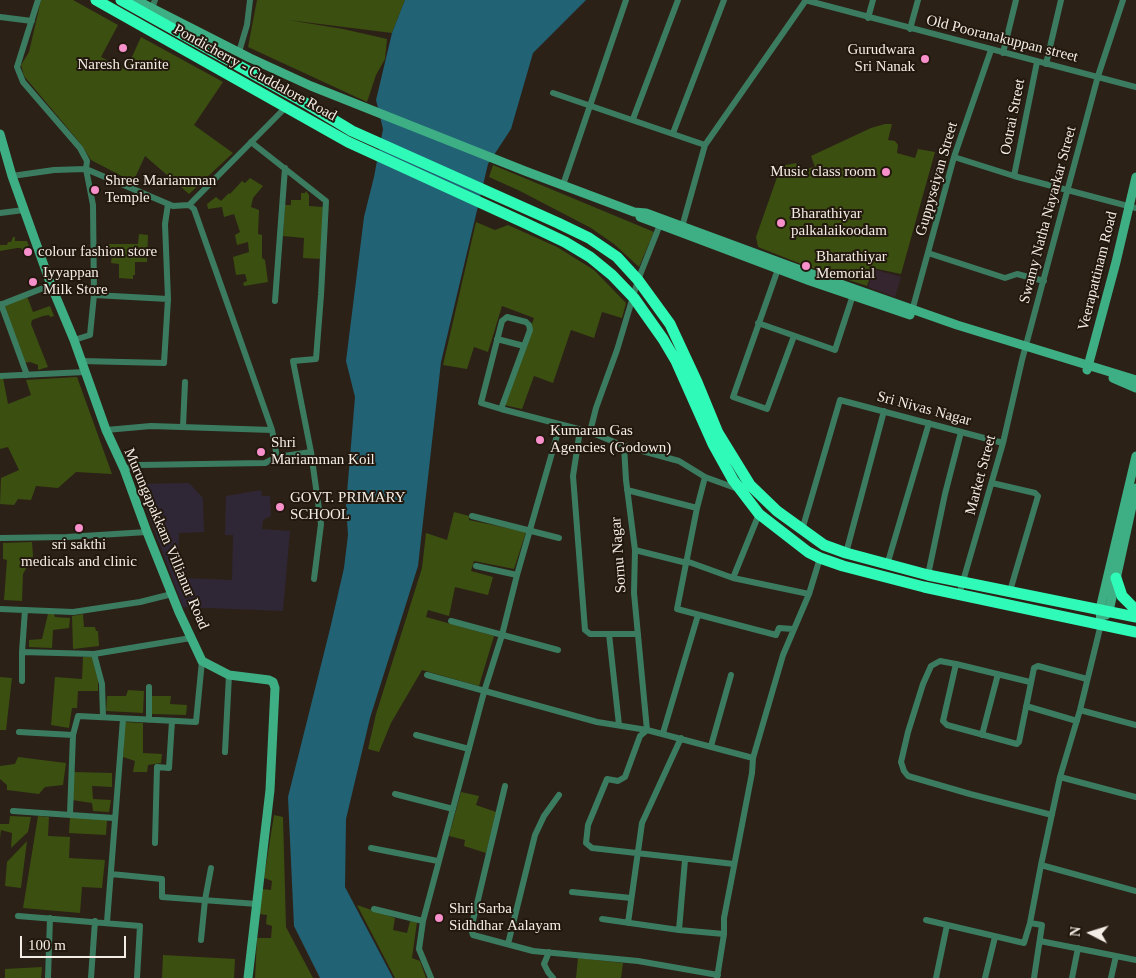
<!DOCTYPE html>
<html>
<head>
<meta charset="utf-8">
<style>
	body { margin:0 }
	#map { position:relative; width:1136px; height:978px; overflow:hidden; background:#2c2117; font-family:Georgia,serif }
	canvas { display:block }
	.north { position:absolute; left:1066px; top:908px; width:50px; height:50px; -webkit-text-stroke:4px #22180d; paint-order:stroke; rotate:275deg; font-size:14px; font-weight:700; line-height:20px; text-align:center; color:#f4ede6 }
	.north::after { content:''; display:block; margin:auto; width:18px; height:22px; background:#f4ede6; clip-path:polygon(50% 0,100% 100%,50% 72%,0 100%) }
	.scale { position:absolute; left:20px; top:936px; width:106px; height:22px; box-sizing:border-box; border:2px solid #f4ede6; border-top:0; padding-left:6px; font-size:15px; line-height:18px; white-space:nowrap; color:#f4ede6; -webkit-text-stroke:4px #22180d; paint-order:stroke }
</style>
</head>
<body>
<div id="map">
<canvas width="1136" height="978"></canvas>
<div class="north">N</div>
<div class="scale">100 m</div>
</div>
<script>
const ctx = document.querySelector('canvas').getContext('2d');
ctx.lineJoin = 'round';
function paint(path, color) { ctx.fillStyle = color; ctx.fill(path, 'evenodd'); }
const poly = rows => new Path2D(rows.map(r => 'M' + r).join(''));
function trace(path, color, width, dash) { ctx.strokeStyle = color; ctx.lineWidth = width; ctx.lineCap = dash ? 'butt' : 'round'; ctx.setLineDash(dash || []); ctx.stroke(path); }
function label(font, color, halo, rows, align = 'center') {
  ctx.font = font + ' Georgia,serif'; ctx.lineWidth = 4; ctx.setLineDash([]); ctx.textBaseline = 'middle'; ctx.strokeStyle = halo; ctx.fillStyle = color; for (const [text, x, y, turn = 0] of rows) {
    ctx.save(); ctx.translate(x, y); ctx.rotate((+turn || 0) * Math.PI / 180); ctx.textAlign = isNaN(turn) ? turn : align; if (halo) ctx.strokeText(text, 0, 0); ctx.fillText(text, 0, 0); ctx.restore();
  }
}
paint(poly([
	[873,269,901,277,895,297,868,287]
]), '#35252f');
paint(poly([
	[189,483,203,498,204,532,179,533,178,568,186,569,186,578,232,580,233,535,225,535,226,496,261,490,262,496,270,496,271,516,263,520,262,529,290,531,283,611,183,607,137,484]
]), '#302736');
paint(poly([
	[41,0,73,0,118,25,101,57,126,70,141,37,223,82,194,125,233,153,189,194,145,156,133,182,91,160,80,143,24,76,21,65,29,52],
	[257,0,405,0,392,33,288,20,343,29,387,39,385,59,376,75,367,102,248,47],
	[885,124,892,124,888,140,895,141,898,145,897,153,915,158,918,149,935,152,901,274,873,268,867,286,806,266,758,247,756,237,781,166,796,163,799,170,815,167,811,156,871,128],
	[493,165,654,232,639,267,614,244,591,228,520,191,489,177],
	[250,178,263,186,253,198,251,207,259,210,258,234,262,235,262,258,265,260,268,282,244,286,243,283,247,281,245,274,236,275,233,257,249,252,248,242,237,245,235,235,240,232,234,214,224,217,222,207,208,209,207,204,216,197,221,201,229,193,230,194,242,181,245,183],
	[306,191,309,195,309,206,323,207,322,259,303,258,304,238,283,236,285,205,291,205,291,200,301,200,301,193,305,193],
	[476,222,495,230,508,225,557,247,594,270,626,303,622,318,602,312,594,338,571,330,553,383,534,376,522,409,504,405,534,318,502,306,488,352,474,347,467,369,443,365],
	[139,234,148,235,147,262,135,262,135,275,133,275,133,279,119,278,119,264,111,263,112,256,107,255,109,244,138,244],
	[13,237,15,237,15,241,27,241,29,246,23,251,21,248,17,248,0,251,0,245,7,245,8,242,11,242],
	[27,296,33,312,50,306,54,316,50,317,49,315,43,316,32,320,31,324,48,367,38,370,38,365,30,362,24,363,3,305],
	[77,377,112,474,76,472,58,488,36,486,31,500,18,499,14,505,0,504,1,478,19,470,8,447,0,449,0,378,3,378,8,404,31,395,26,380],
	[454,512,469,516,469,520,526,532,514,569,474,561,471,571,493,577,488,595,455,587,449,616,428,610,426,617,494,636,479,686,422,670,391,723,379,752,368,749,376,714,422,568,426,533,447,540],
	[32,542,33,556,23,574,22,601,4,600,7,560,3,559,3,543],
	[48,614,54,614,55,617,70,618,69,628,53,630,52,648,29,647,29,640,42,639],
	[83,614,84,627,95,627,96,631,98,631,99,646,73,649,72,616],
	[83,657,92,657,98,680,98,691,78,691,77,708,72,708,69,728,51,725,55,677,82,679],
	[0,677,12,678,6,730,0,730],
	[128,690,144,691,143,713,106,711,107,696,126,696],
	[152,696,171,696,170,704,187,705,186,715,152,714],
	[125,722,143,723,143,753,162,754,161,763,148,765,147,772,133,772,135,761,123,757],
	[18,757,66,763,63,785,45,787,39,794,7,790,7,785,0,779,0,766,15,764],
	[74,772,112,773,112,787,92,786,93,799,111,800,109,812,93,811,92,803,72,800],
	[461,792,479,796,476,805,496,812,486,853,464,846,465,840,449,836],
	[274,815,283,817,286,927,313,978,255,978,257,938,271,938,272,926,266,924,267,915,259,914,262,889,271,890,272,881,264,878],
	[10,816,31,817,28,832,11,848,12,833,1,830,0,838,0,824,9,824],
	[38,816,49,817,48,836,70,837,69,858,105,860,102,888,82,887,80,913,23,908],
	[70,817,107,820,106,835,69,833],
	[27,841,21,888,5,886,7,862],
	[357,905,395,918,393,930,407,933,410,921,417,922,412,958,420,961,426,978,395,978],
	[163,955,235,959,234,978,162,978],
	[578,958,623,963,621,978,576,978],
	[42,967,41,978,5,978,5,969]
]), '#3b4f11');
paint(poly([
	[405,0,586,0,533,53,511,129,488,164,441,362,418,566,370,718,346,819,345,887,393,978,320,978,294,926,288,797,330,629,344,568,348,535,346,505,355,397,346,361,364,217,374,177,383,129,376,100,392,33]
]), '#216275');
trace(poly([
	[38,0,17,67,23,82,80,148,87,161,86,169,93,205,94,295,90,335,74,340],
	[805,0,1136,87],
	[152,8,155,0],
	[0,17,32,21],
	[868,18,873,0],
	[910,29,918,0],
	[239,52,247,25,250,0],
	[1003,53,1016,0],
	[1046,64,1061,0],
	[553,93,705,145,806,0],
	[633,119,678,0],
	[673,133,724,0],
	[251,142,326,201,321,295,316,359,293,361,311,452,321,524,314,579],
	[954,157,1014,176,1136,208],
	[12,176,54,170,86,169,173,206,189,205,194,209,272,430,277,457],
	[1014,176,1037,62],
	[563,185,626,0],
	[189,205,285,108],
	[0,213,24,210],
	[661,222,638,280,617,350,596,408,590,432,624,446,626,480,635,550,634,593,647,730,753,758],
	[682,227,705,145],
	[928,253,1005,278,1017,274,1044,281],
	[778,269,733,397,767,409,794,336],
	[94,295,168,299],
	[275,301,285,168],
	[1,304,27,375],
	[0,305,51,285],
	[912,311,954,157,991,50],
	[758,323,835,350,853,295],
	[497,339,524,346],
	[81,361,164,363,168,299,165,224,168,204],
	[0,376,85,372],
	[501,409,530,330,529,325,526,322,507,317,502,321,481,403,501,409,590,432],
	[183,427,185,382],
	[106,430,151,426,272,430],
	[580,430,573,476,585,630,590,634,638,634],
	[624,446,679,461,705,477,738,489],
	[124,469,139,465,265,463,277,457,311,452],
	[992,483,1035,493,1038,496,1010,591],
	[627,490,697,508,705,477],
	[697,508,677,609,776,635,779,628,793,629],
	[472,516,559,538],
	[802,530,840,400,1003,443],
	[0,538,67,537,147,532],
	[635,550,683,562,686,561,733,578,809,594],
	[846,553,884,411],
	[887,565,929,423],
	[476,566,517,575],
	[928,575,945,494,961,432],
	[733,578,759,514],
	[959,595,1003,443,1022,360,1098,76,1123,0],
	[0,609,73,612,140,602,172,594],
	[451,621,558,650],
	[609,634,619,725],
	[22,652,94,654,191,638],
	[94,654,102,684,103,717],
	[956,664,940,661,931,666,923,684,908,732,901,762,904,771,908,776,970,794,1052,815],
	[427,675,597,722,647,730],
	[22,681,22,652,25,610],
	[1030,682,956,664,943,721,947,725,1017,744,1019,742,1034,668,1038,666,1087,679],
	[1026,706,1077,721],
	[1080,710,1136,725],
	[149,720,149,687],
	[647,730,640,736,625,777,618,781,607,779,588,825,586,843,592,848,734,864],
	[19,732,73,735],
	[663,733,698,615],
	[416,735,469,749],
	[982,735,998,674],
	[711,746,731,675],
	[225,752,229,675],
	[1060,777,1136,797],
	[505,786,471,929,473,935,533,951,638,961,718,975],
	[395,794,453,809],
	[13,811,114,818],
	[70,814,73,735,78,716,196,722,202,661],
	[155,843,157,767,169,768,172,721],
	[371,848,438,861],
	[1041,865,1136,891],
	[111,874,162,879,162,897,257,904],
	[572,892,631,898],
	[374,909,423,921],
	[18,916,140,926,137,978],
	[602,919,679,930,724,934],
	[926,920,1024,943,1030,923],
	[107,922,123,719],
	[628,923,642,823,681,738],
	[679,930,685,860],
	[201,940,205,900,211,868],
	[1040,941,1116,956,1111,978],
	[508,944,535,835,544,816,559,795],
	[549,952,544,964,548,972,553,978],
	[1116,956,1136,960],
	[48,978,50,918],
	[91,978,95,921],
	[431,978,419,949,423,921,484,692,502,635,517,575,560,425],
	[717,978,724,934,724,918,752,773,753,758,783,655,809,594,820,558],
	[936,978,947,925],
	[985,978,995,937],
	[1034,978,1042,925,1030,923,1041,865,1060,777,1080,710,1101,624],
	[1072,978,1078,948]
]), '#3b7c61', 6);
trace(poly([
	[136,0,250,58,311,86,525,171,634,212,646,213,795,268,957,325,1136,380],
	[0,134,12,176,51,285,74,340,106,430,124,469,147,532,179,612,202,661,229,675,269,680,273,682,275,688,270,790,248,978],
	[640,217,810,281,910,315],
	[1087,370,1116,262,1136,177],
	[1113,378,1136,388],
	[1106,615,1109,611,1136,488],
	[1101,624,1100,609,1136,456]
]), '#3eaf84', 9);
trace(poly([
	[96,0,348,142,525,223,565,242,590,257,612,275,634,298,663,339,676,361,713,444,733,480,759,514,808,552,820,558,843,566,924,587,1136,632],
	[121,0,309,105,352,131,558,223,589,238,617,257,638,280,670,324,697,382,718,433,750,485,777,511,824,545,846,553,928,575,1136,617],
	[1116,578,1122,596,1136,610]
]), '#30fab7', 11);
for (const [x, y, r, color] of [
	[123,48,5,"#f890cc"],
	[925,59,5,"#f890cc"],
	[886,172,5,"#f890cc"],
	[95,190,5,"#f890cc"],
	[781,223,5,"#f890cc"],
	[28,252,5,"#f890cc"],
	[806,266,5,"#f890cc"],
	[33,282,5,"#f890cc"],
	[540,440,5,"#f890cc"],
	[261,452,5,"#f890cc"],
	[280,507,5,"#f890cc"],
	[79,528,5,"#f890cc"],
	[439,918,5,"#f890cc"]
]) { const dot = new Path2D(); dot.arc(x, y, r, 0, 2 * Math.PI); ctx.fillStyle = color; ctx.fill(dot); trace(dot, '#22180d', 2); }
label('15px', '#f4ede6', '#22180d', [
	["Old Pooranakuppan street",1002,39,14],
	["Pondicherry - Cuddalore Road",255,73,29],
	["Ootrai Street",1013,117,-79],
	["Guppyseiyan Street",937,179,-74],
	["Swamy Natha Nayarkar Street",1048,215,-75],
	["Veerapattinam Road",1098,271,-76],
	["Sri Nivas Nagar",924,409,15],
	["Market Street",981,475,-75],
	["Murungapakkam Villianur Road",166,539,67],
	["Sornu Nagar",619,555,-94]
]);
label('15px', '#f4ede6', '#22180d', [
	["Gurudwara",915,50,"right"],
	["Sri Nanak",915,67,"right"],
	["Naresh Granite",123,65,"center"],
	["Music class room",876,172,"right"],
	["Shree Mariamman",105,181],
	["Temple",105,198],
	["Bharathiyar",791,214],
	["palkalaikoodam",791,231],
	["colour fashion store",38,252],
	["Bharathiyar",816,257],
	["Memorial",816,274],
	["Iyyappan",43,273],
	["Milk Store",43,290],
	["Kumaran Gas",550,431],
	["Agencies (Godown)",550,448],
	["Shri",271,443],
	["Mariamman Koil",271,460],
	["GOVT. PRIMARY",290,498],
	["SCHOOL",290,515],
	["sri sakthi",79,545,"center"],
	["medicals and clinic",79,562,"center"],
	["Shri Sarba",449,909],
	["Sidhdhar Aalayam",449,926]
], 'left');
</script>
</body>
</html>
